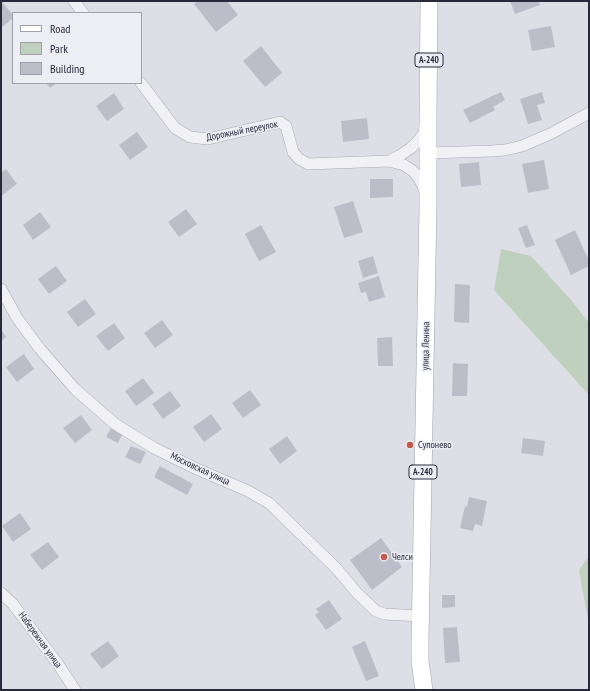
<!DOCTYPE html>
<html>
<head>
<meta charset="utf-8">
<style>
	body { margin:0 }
	#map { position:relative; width:590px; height:691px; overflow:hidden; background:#dedfe6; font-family:"PT Sans Narrow",sans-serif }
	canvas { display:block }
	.frame { position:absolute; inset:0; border:2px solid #282a3c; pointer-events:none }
	.legend { position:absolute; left:12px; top:12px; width:130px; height:72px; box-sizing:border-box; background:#edeef4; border:1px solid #9ea0aa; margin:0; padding:5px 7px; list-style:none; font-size:12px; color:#282a3c }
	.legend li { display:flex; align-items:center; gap:8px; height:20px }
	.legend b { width:20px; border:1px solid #9ea0aa }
</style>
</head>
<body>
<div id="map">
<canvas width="590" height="691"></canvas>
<div class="frame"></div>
<ul class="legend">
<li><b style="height:5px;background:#fff"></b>Road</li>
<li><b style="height:11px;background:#bfd0bf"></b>Park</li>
<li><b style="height:11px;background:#bbbdc9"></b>Building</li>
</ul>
</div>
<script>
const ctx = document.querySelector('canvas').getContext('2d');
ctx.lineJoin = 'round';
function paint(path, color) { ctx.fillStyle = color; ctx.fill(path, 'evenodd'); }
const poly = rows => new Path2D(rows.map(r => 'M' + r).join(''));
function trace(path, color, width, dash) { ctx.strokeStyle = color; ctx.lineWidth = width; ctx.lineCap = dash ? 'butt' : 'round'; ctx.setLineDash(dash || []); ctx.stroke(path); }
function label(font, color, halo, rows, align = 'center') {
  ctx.font = font + ' "PT Sans Narrow",sans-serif'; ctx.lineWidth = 3; ctx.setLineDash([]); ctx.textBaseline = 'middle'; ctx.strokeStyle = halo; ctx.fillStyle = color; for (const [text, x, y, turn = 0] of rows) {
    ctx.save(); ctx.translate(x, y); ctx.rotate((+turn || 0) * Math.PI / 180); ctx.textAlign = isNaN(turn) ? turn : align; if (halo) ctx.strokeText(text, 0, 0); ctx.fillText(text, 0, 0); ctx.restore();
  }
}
paint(poly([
	[501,249,531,256,572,301,589,323,589,395,494,290],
	[589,556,589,625,579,570]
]), '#bfd0bf');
paint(poly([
	[1,1,13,15,13,18,1,28],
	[198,1,227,1,238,15,216,32,194,4],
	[510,1,539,1,540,5,515,14],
	[551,26,555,47,532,51,528,30],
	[261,46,282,73,265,87,243,61],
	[46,83,57,83,50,88],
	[501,92,505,100,493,107,495,110,470,123,463,110],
	[542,92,545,103,537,105,542,120,528,124,520,99],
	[114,93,124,109,107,121,96,106],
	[367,118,369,139,343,142,341,121],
	[137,132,148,147,130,160,119,145],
	[544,160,549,189,528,193,522,164],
	[479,162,481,185,461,187,459,164],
	[6,169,17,184,1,196,1,173],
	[370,179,393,179,393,197,370,198],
	[353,201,363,232,344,238,334,207],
	[186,209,197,224,179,237,168,222],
	[40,212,51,227,33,240,23,225],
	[261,225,276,252,259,261,245,234],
	[527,225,535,245,526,248,518,228],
	[575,230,589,261,589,266,571,275,555,240],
	[373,256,378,273,363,278,358,261],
	[56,266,67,281,49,294,38,279],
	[379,276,385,297,369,302,366,292,361,293,358,283],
	[455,284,470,285,469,323,454,322],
	[85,299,96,314,78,327,67,312],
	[162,320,173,335,155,348,144,333],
	[114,323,125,338,108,351,96,336],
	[1,329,6,337,1,341],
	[392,337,393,366,378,366,377,338],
	[24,354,34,369,17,382,6,367],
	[453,363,468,364,467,396,452,396],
	[143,378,154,393,136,406,125,391],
	[250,390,261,405,243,418,232,403],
	[170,391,181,406,163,419,152,404],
	[211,414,222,429,204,442,193,427],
	[81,415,92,430,75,443,63,428],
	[111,428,122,435,118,443,106,437],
	[287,436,297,451,280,464,269,449],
	[523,438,545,441,543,456,521,453],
	[131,446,146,452,140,464,125,457],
	[160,466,193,484,187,495,154,477],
	[469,497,487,501,482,526,475,524,473,531,460,528,465,506,467,507],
	[20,513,31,529,13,542,2,526],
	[381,538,402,567,372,590,350,560],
	[48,542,59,557,42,570,30,555],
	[442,595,455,595,455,607,442,608],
	[329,600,342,619,326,630,315,615,319,612,316,609],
	[457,627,460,662,445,663,443,628],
	[108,641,119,656,102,669,90,654],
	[365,641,379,676,366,681,352,647]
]), '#bbbdc9');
const street = poly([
	[74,1,83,13],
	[141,83,175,128,190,137,208,139,280,122,286,126,293,152,299,159,308,164,389,161,404,165,413,171,419,178,425,191],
	[428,153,492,151,505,150,522,146,550,134,589,113],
	[389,161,399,156,411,148,419,140,424,133,425,127],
	[1,289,17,318,40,349,75,389,115,424,154,448,197,469,248,491,269,503,336,568,357,593,376,611,384,614,420,616],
	[1,593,12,603,58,664,75,690]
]);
const primary = poly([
	[424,690,420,661,420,641,428,205,428,118,429,1]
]);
trace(street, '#a7a9b3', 12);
trace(primary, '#9ea0b1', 18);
trace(street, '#f0f0f5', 11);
trace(primary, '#fff', 17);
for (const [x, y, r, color] of [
	[410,445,4,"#c4584a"],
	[384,557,4,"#c4584a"]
]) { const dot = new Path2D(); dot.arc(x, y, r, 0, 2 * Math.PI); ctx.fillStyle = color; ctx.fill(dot); trace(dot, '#edeef4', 1.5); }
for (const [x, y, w] of [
	[429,60,28],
	[423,472,28]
]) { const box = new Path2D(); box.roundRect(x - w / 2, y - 7, w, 14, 3); ctx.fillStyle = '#edeef4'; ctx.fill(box); trace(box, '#282a3c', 1); }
label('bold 9px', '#282a3c', null, [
	["А-240",429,60],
	["А-240",423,472]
]);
label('10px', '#282a3c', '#edeef4', [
	["Дорожный переулок",242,131,-11],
	["улица Ленина",426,346,-89],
	["Московская улица",200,469,25],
	["Набережная улица",40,640,54]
]);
label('10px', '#282a3c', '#edeef4', [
	["Супонево",418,445],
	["Челси",392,557]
], 'left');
</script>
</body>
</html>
